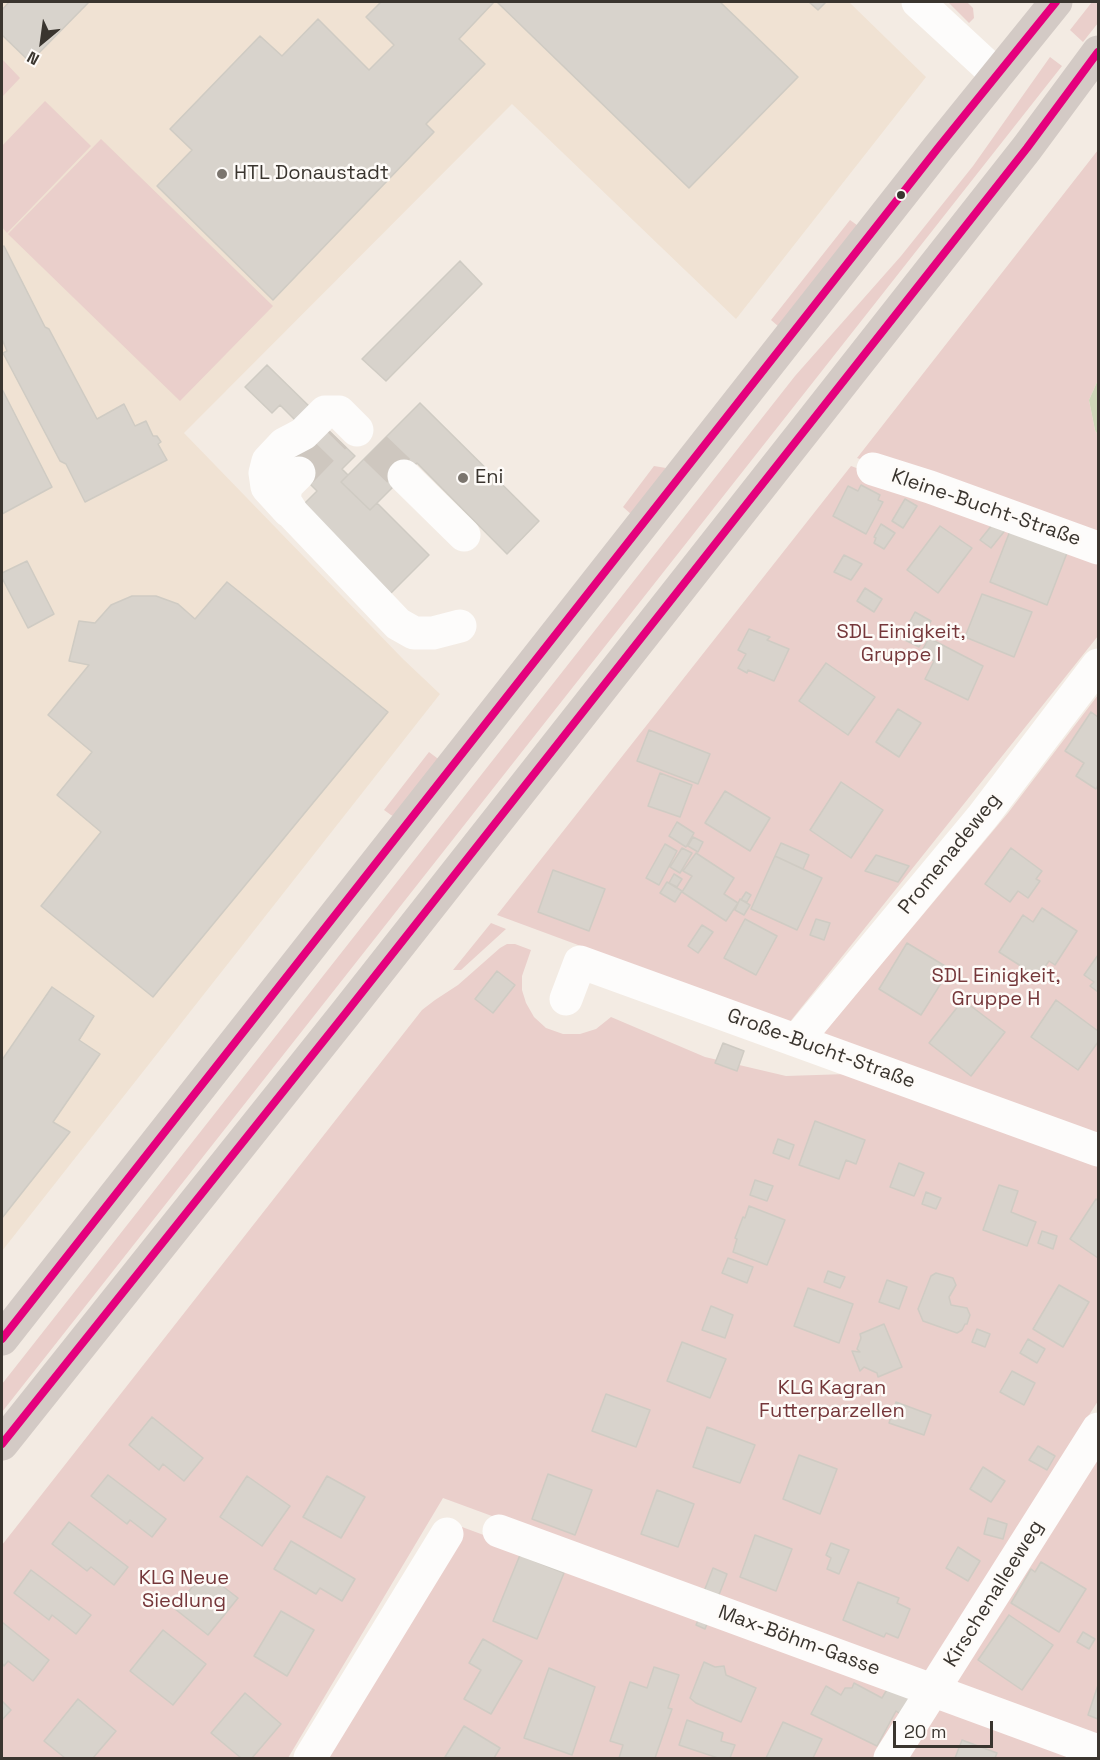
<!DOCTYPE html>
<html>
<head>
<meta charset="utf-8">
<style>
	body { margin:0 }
	#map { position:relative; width:1100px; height:1760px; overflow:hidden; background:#f3ebe3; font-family:"Space Grotesk",sans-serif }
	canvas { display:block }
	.frame { position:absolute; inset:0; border:3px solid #3a352f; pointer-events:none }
	.north { position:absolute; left:12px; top:12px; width:60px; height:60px; -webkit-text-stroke:4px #fefbf8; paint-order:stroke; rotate:209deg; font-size:16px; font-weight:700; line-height:24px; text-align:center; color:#3a352f }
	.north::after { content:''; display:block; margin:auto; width:21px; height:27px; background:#3a352f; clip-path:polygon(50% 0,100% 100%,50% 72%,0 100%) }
	.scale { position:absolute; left:893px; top:1721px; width:100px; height:27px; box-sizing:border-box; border:3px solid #3a352f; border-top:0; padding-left:8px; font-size:18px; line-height:21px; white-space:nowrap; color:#3a352f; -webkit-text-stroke:4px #fefbf8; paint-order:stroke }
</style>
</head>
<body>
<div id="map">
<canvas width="1100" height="1760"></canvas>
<div class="frame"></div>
<div class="north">N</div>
<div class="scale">20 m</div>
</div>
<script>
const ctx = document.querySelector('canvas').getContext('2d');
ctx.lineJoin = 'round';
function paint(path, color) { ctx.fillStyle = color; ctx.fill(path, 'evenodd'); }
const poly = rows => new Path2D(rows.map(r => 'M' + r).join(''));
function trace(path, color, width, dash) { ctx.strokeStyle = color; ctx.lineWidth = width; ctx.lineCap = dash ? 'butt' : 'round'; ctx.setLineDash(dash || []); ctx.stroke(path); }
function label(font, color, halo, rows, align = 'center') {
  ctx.font = font + ' "Space Grotesk",sans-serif'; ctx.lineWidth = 5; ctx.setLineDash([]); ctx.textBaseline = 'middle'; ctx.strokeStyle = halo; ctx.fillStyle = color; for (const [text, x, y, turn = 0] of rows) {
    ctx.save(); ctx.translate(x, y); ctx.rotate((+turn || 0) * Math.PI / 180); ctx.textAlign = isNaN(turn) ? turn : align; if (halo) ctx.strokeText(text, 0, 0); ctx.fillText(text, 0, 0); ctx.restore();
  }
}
paint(poly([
	[2,2,849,2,926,77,736,319,512,104,184,433,403,659,440,694,2,1251]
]), '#f0e2d3');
paint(poly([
	[948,2,967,2,973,8,974,18,969,23],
	[1092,2,1098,2,1098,23,1083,42,1070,30],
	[1050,57,1062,66,2,1412,2,1384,795,376,901,256,973,166],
	[2,59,20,78,2,97],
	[45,101,91,146,7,233,2,227,2,146],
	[101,139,273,306,180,401,8,234],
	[1098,150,1098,380,1089,400,1095,430,1098,435,1098,537,857,458],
	[850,220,861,228,778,326,771,320],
	[654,466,666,468,632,515,623,507],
	[851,466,1098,557,1098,636,789,1023,497,915],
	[1098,695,1098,1136,822,1035,1008,813],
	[429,752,441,761,395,817,391,815,384,810],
	[491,923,506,929,461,970,453,970],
	[507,944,515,944,531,950,522,976,522,990,526,1003,534,1017,546,1028,563,1034,580,1034,596,1029,611,1017,705,1057,786,1076,847,1074,1098,1167,1098,1401,924,1675,443,1498,288,1758,2,1758,2,1545,422,1010,435,1000,458,985,500,948],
	[1098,1458,1098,1740,953,1686],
	[462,1527,1088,1758,324,1758]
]), '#eacfcb');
paint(poly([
	[1098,380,1098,435,1095,430,1089,400]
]), '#cfd6b8');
const building = poly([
	[9,2,89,2,30,62,2,35,2,10,9,2],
	[381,2,494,2,459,39,485,64,426,124,434,132,273,300,157,186,192,150,170,129,260,36,282,56,318,19,369,70,394,45,366,17,381,2],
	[497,2,720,2,798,77,689,188,497,2],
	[809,2,826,2,818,10,809,2],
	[4,246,45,327,49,329,97,419,124,404,135,426,146,421,153,436,157,436,161,442,158,444,167,460,85,502,66,464,60,461,3,353,7,351,2,339,2,247,4,246],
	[460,261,482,284,386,381,362,359,460,261],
	[267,365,312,409,298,423,280,405,272,413,245,387,267,365],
	[2,389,52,487,2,514,2,389],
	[420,403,539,521,507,554,417,463,370,510,341,482,420,403],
	[325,427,355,456,342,469,348,475,341,482,370,510,377,503,429,555,390,594,302,506,317,491,289,463,325,427],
	[861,485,880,495,878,500,883,502,866,534,833,516,848,486,858,491,861,485],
	[905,499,917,506,903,528,892,521,905,499],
	[996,520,1007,528,991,548,980,540,996,520],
	[881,524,895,533,884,549,874,543,876,538,874,537,881,524],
	[940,526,972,548,938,593,907,570,940,526],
	[1010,531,1067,553,1047,605,990,582,1010,531],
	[844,555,862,564,851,580,834,572,844,555],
	[27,561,54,614,28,628,2,578,2,573,27,561],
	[227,582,388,712,153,997,41,906,101,832,57,795,92,752,48,715,89,665,69,661,79,621,95,623,111,605,132,596,156,596,178,604,195,619,227,582],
	[865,588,882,599,874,612,857,601,865,588],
	[982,594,1032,612,1014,657,965,637,982,594],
	[915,612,931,621,924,632,909,623,915,612],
	[909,627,925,636,919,647,903,639,909,627],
	[749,629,770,637,767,640,789,649,774,681,748,670,747,673,738,668,746,654,738,650,749,629],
	[929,638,983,666,968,700,925,679,934,661,920,654,929,638],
	[826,663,875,697,848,735,799,701,826,663],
	[898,709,921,723,899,757,876,742,898,709],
	[1091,712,1098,717,1098,785,1096,789,1076,776,1084,763,1065,751,1091,712],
	[649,730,710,754,698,784,637,761,649,730],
	[660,773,692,785,680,817,648,806,660,773],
	[841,782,883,810,851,858,810,830,841,782],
	[725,791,770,818,750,851,705,823,725,791],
	[677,822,694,833,686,847,669,836,677,822],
	[693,837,703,842,698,852,688,846,693,837],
	[781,843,809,855,803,869,775,856,781,843],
	[665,844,677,851,659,885,646,878,665,844],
	[682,848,692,853,680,873,670,867,682,848],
	[1011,848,1042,871,1036,879,1040,881,1028,898,1018,891,1010,902,985,884,1011,848],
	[696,853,734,878,724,894,738,903,726,921,682,892,692,876,683,871,696,853],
	[876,855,909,866,898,882,865,871,876,855],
	[775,856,822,878,797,930,751,909,775,856],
	[553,870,605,889,589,931,538,912,553,870],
	[674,874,682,879,677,887,669,883,674,874],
	[667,882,682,891,675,902,660,893,667,882],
	[746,892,751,895,747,902,741,900,746,892],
	[740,899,750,905,744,915,735,910,740,899],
	[1042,908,1077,931,1055,965,1049,961,1038,977,999,952,1023,915,1033,922,1042,908],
	[745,919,777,936,756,975,724,958,745,919],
	[816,919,830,923,824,940,810,935,816,919],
	[702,925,713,932,698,953,688,946,702,925],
	[907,943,950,969,921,1015,879,989,907,943],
	[1098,955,1098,992,1090,986,1094,982,1084,975,1098,955],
	[497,971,515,985,493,1013,475,999,497,971],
	[52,987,94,1016,79,1040,100,1054,53,1122,70,1132,2,1218,2,1060,52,987],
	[963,1000,1005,1032,971,1076,929,1043,963,1000],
	[1056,1000,1098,1031,1098,1042,1078,1070,1031,1037,1056,1000],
	[723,1043,744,1051,737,1071,715,1063,723,1043],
	[815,1121,865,1140,856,1164,846,1160,839,1179,799,1165,815,1121],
	[778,1139,794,1145,789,1159,773,1153,778,1139],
	[899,1163,924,1173,914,1196,890,1187,899,1163],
	[755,1180,773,1186,767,1201,750,1195,755,1180],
	[999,1185,1018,1191,1011,1212,1036,1222,1027,1246,983,1230,999,1185],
	[926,1192,941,1198,936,1209,922,1204,926,1192],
	[1096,1199,1098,1201,1098,1258,1070,1239,1096,1199],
	[749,1206,785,1220,767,1265,733,1252,737,1239,735,1238,743,1217,745,1218,749,1206],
	[1042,1231,1057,1236,1053,1249,1038,1243,1042,1231],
	[728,1258,753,1267,747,1283,722,1273,728,1258],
	[828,1271,845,1277,840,1288,824,1282,828,1271],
	[936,1273,953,1278,956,1285,949,1297,951,1305,967,1308,970,1315,967,1324,965,1324,962,1330,957,1333,923,1321,918,1309,931,1276,936,1273],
	[887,1280,907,1287,899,1309,879,1302,887,1280],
	[1059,1285,1089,1302,1063,1347,1033,1329,1059,1285],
	[808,1288,853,1304,839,1343,794,1326,808,1288],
	[711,1306,733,1315,725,1338,702,1330,711,1306],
	[884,1324,902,1367,878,1377,877,1373,864,1367,860,1371,852,1351,860,1352,857,1349,861,1338,860,1334,884,1324],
	[977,1329,990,1334,985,1347,972,1342,977,1329],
	[1028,1339,1045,1349,1037,1363,1020,1353,1028,1339],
	[682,1342,726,1359,710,1398,667,1381,682,1342],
	[1012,1371,1035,1383,1024,1405,1000,1392,1012,1371],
	[606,1394,650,1410,636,1447,592,1431,606,1394],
	[896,1402,931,1415,924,1435,889,1423,896,1402],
	[152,1417,203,1458,184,1481,163,1464,159,1470,129,1445,152,1417],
	[707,1427,755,1445,740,1483,693,1467,707,1427],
	[1038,1446,1055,1456,1047,1470,1029,1460,1038,1446],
	[799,1455,837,1469,820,1514,783,1499,799,1455],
	[983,1467,1005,1481,991,1502,970,1489,983,1467],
	[548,1474,592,1490,575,1535,532,1519,548,1474],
	[108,1475,166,1519,152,1537,130,1520,127,1524,91,1496,108,1475],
	[247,1476,290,1506,262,1546,220,1517,247,1476],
	[327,1476,365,1497,341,1538,303,1517,327,1476],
	[657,1490,694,1504,678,1547,641,1534,657,1490],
	[988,1518,1007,1524,1003,1539,984,1534,988,1518],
	[69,1522,128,1567,114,1585,91,1567,87,1571,52,1544,69,1522],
	[755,1535,792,1549,776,1591,740,1577,755,1535],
	[291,1541,355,1579,342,1601,320,1588,316,1594,274,1569,291,1541],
	[831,1543,849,1550,839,1574,827,1569,831,1558,826,1555,831,1543],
	[958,1547,980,1561,968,1581,946,1568,958,1547],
	[520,1555,564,1573,537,1639,493,1621,520,1555],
	[1041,1562,1086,1589,1059,1632,1011,1603,1031,1569,1035,1572,1041,1562],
	[713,1568,727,1574,717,1600,703,1594,713,1568],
	[31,1570,91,1615,76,1634,52,1615,49,1620,14,1593,31,1570],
	[204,1572,238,1598,208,1635,175,1609,204,1572],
	[858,1582,899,1598,897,1603,910,1609,898,1638,886,1633,884,1637,843,1620,858,1582],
	[281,1611,314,1630,287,1676,254,1656,281,1611],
	[701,1613,710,1616,705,1629,696,1625,701,1613],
	[1009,1615,1053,1645,1022,1690,978,1660,1009,1615],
	[2,1622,49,1660,33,1681,8,1661,4,1666,2,1663,2,1622],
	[163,1630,206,1664,173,1705,130,1671,163,1630],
	[1083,1632,1095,1639,1089,1649,1077,1642,1083,1632],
	[483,1639,522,1661,491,1714,464,1699,481,1670,469,1663,483,1639],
	[704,1662,715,1667,724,1666,726,1675,756,1688,741,1722,696,1703,690,1698,704,1662],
	[654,1667,679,1675,668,1708,672,1709,655,1758,619,1758,623,1745,610,1741,630,1682,647,1688,654,1667],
	[549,1668,595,1687,572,1755,524,1738,549,1668],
	[854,1683,882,1698,889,1686,915,1695,903,1716,896,1711,877,1746,811,1714,826,1686,841,1695,845,1688,852,1688,854,1683],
	[1098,1685,1098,1719,1088,1715,1098,1685],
	[245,1693,281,1724,252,1758,241,1758,211,1733,245,1693],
	[78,1699,116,1731,93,1758,65,1758,44,1741,78,1699],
	[2,1701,11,1710,2,1720,2,1701],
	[687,1720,723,1733,721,1741,735,1745,730,1758,718,1758,679,1745,687,1720],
	[783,1722,822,1739,813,1758,766,1758,783,1722],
	[464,1726,500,1748,494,1758,445,1757,464,1726],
	[962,1740,997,1753,995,1758,955,1758,962,1740]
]);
paint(building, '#d8d3cc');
trace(building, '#cfcbc3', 1.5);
trace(poly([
	[375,448,404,476],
	[299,473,335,436]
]), '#cec7bf', 33, [33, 16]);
trace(poly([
	[918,2,997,75],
	[873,469,930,487,1098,548],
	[299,473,286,486,284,500,293,514,398,624,414,633,433,633,460,626],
	[404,476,464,535],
	[289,511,267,487,265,473,268,461,284,444,303,434,325,412,339,412,357,430],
	[566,999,580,962,1098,1150],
	[797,1040,983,816,1098,665],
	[499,1531,1098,1751],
	[310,1758,447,1534],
	[890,1758,1098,1429]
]), '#fdfcfb', 33);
trace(poly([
	[2,1339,938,148,1056,2],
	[2,1444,345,1014,1027,148,1098,52]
]), '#d3cac5', 33);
trace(poly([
	[2,1339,938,148,1056,2],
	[2,1444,345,1014,1027,148,1098,52]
]), '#e5007d', 8);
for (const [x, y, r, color] of [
	[222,174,6,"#7b756e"],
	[901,195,5,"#3a352f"],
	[463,478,6,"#7b756e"]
]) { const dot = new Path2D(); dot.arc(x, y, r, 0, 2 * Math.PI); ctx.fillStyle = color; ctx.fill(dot); trace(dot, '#fefbf8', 2); }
label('20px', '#3a352f', '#fefbf8', [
	["HTL Donaustadt",234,174],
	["Eni",475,478]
], 'left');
label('20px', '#3a352f', '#fefbf8', [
	["Kleine-Bucht-Straße",986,508,19],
	["Promenadeweg",950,854,-51],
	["Große-Bucht-Straße",821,1049,20],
	["Kirschenalleeweg",994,1594,-58],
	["Max-Böhm-Gasse",799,1641,20]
]);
label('20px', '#75373a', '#fefbf8', [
	["SDL Einigkeit,",901,633],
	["Gruppe I",901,656],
	["SDL Einigkeit,",996,977],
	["Gruppe H",996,1000],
	["KLG Kagran",832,1389],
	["Futterparzellen",832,1412],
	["KLG Neue",184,1579],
	["Siedlung",184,1602]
]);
</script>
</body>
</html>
